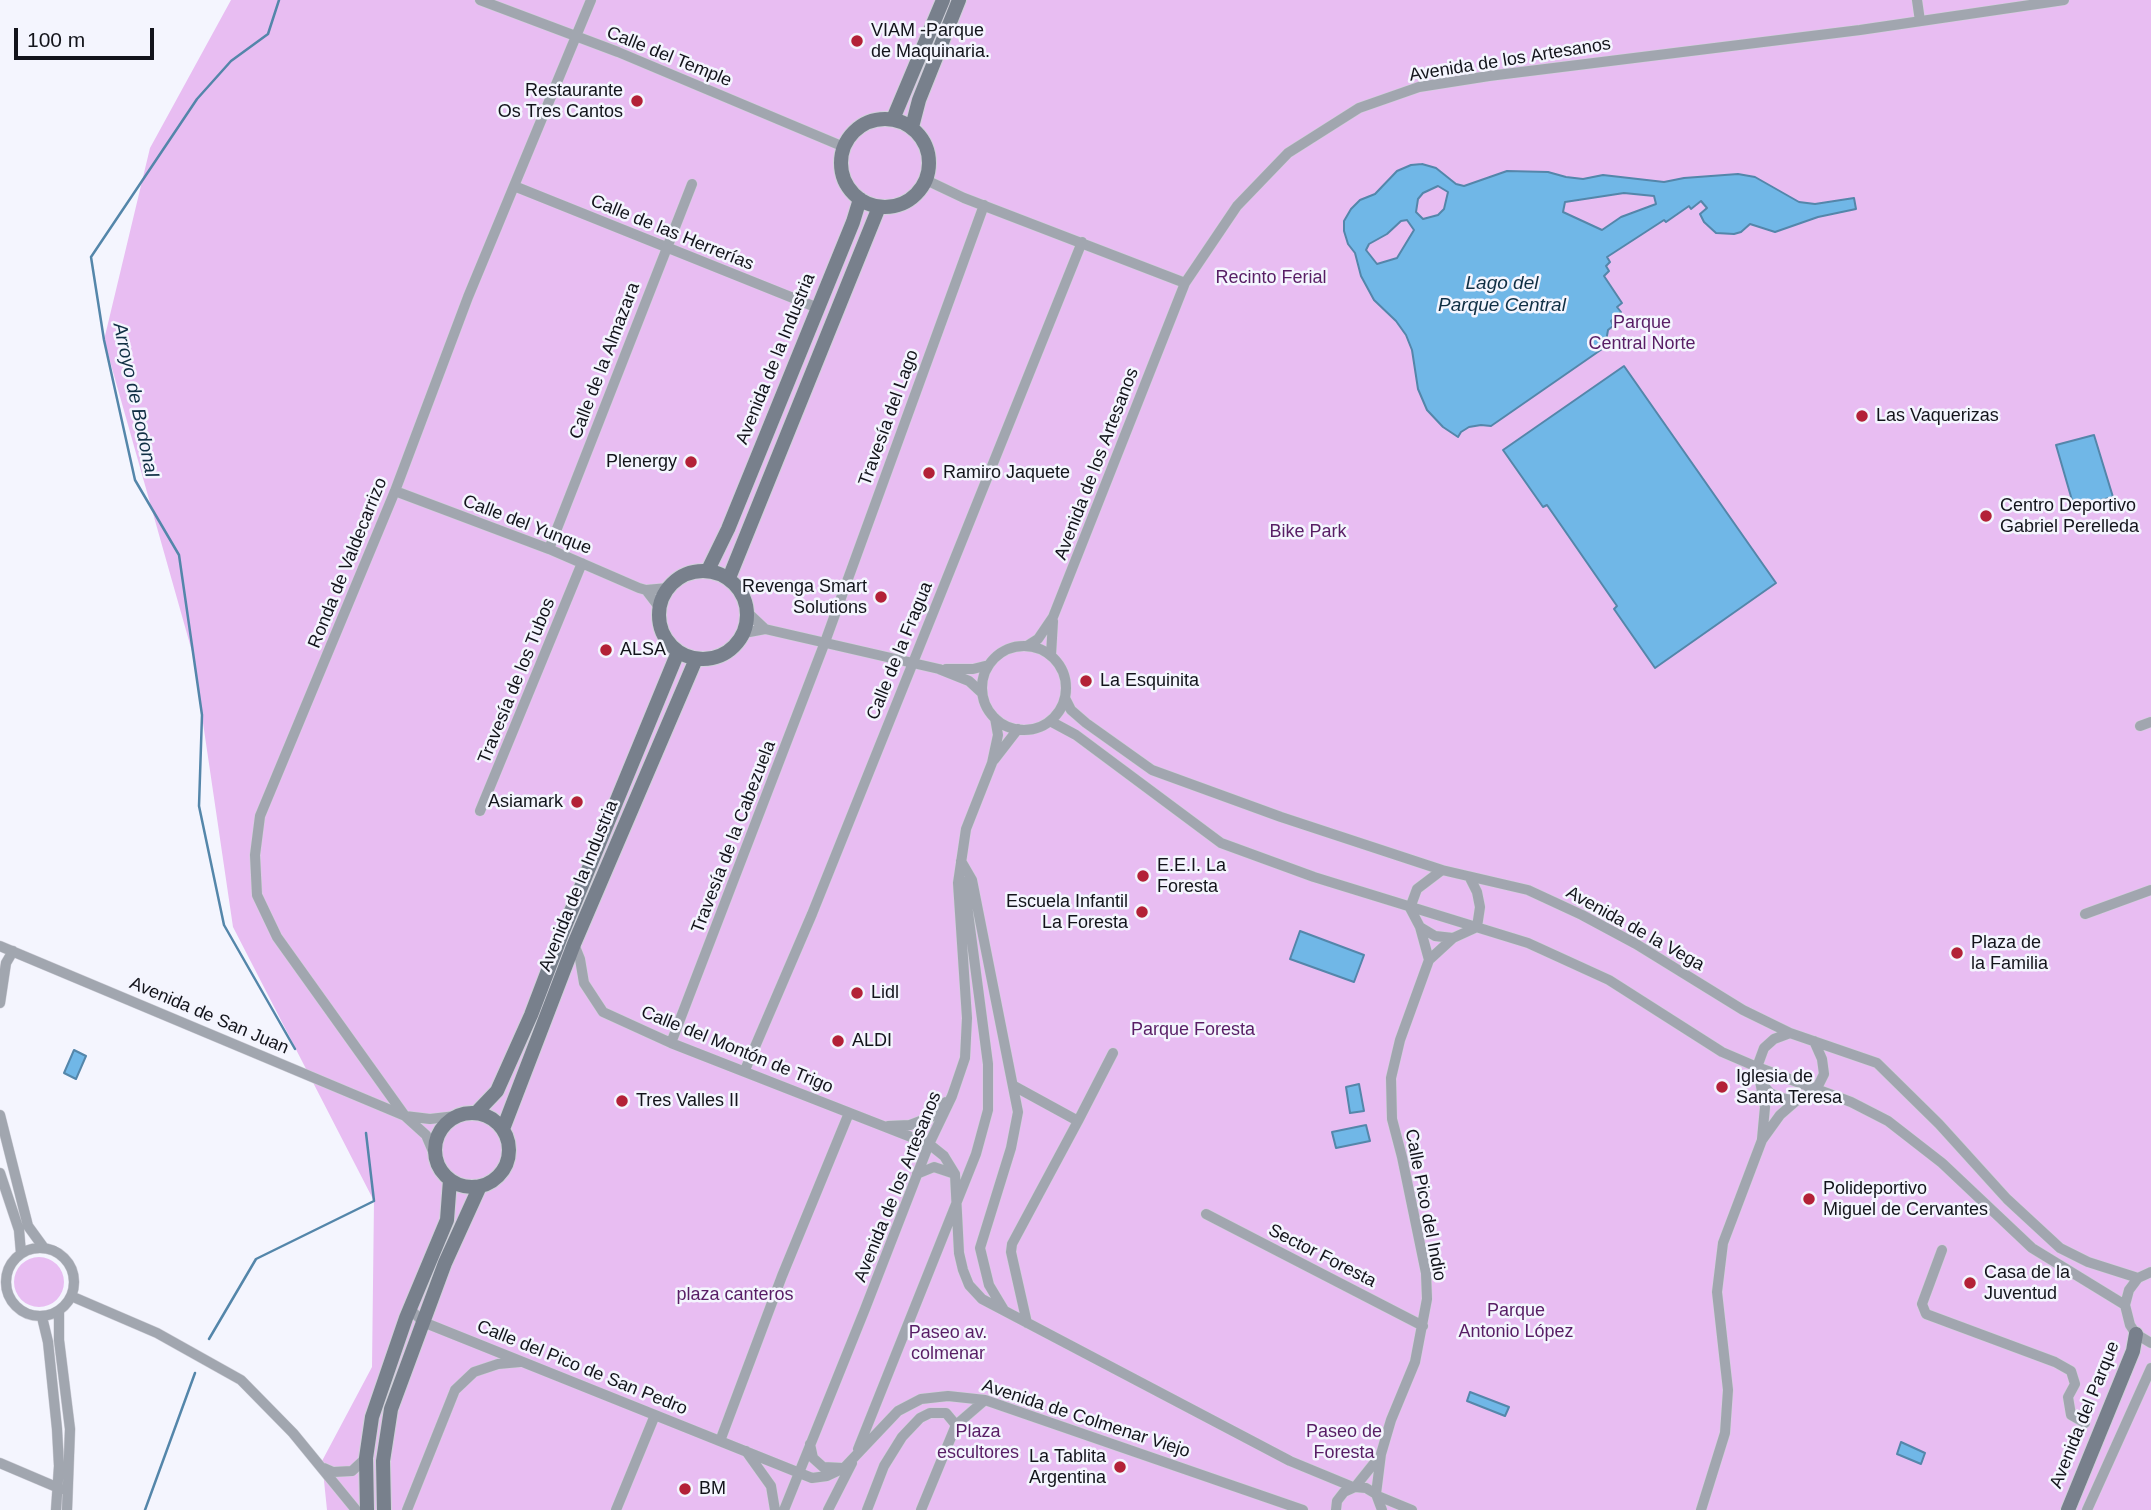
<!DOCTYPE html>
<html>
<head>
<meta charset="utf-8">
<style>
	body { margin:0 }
	#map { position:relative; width:2151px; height:1510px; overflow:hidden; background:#f4f5fe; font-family:Arial,sans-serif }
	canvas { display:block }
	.scale { position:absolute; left:14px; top:28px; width:140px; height:32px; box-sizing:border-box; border:4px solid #13141b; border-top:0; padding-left:9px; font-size:21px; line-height:24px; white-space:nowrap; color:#13141b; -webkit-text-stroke:5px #f4f5fe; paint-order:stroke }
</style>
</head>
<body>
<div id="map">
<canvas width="2151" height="1510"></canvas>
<div class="scale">100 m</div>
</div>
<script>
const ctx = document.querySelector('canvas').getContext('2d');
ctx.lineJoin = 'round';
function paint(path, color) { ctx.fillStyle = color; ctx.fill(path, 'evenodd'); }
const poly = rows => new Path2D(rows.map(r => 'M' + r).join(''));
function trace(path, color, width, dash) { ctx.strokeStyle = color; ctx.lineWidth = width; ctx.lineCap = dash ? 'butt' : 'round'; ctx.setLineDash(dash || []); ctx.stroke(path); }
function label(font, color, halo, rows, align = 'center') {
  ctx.font = font + ' Arial,sans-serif'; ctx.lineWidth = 5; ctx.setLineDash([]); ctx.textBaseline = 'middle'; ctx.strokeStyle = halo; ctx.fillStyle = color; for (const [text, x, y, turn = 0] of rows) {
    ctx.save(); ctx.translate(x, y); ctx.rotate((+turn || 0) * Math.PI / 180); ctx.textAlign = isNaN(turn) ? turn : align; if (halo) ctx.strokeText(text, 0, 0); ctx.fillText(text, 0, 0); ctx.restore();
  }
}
paint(poly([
	[231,0,2151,0,2151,1510,327,1510,322,1461,372,1367,374,1201,233,927,193,655,104,340,150,148],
	'14 1282a25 25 0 1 1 50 0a25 25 0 1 1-50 0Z'
]), '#e8bdf2');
const water = poly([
	[1422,164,1436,168,1456,184,1464,186,1507,171,1548,172,1566,177,1583,179,1603,175,1664,182,1684,178,1738,174,1755,177,1799,202,1815,204,1854,198,1856,209,1818,217,1775,232,1750,224,1741,232,1734,234,1716,233,1704,222,1700,214,1707,208,1701,201,1691,209,1689,206,1666,222,1664,220,1607,257,1610,262,1606,266,1609,271,1604,276,1622,303,1617,307,1621,312,1611,321,1613,326,1608,330,1605,347,1491,426,1481,425,1469,427,1461,432,1458,437,1443,427,1427,410,1418,389,1412,350,1406,335,1396,321,1374,300,1361,276,1355,253,1348,244,1344,231,1344,221,1351,209,1360,200,1375,194,1397,171,1411,165,1422,164],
	[1438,186,1448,192,1444,209,1438,215,1423,219,1416,212,1418,199,1423,193,1438,186],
	[1624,193,1654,196,1656,204,1621,217,1602,230,1563,212,1565,202,1624,193],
	[1407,220,1414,230,1397,258,1377,264,1366,250,1369,244,1387,234,1401,221,1407,220],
	[1624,366,1776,583,1655,668,1614,609,1617,606,1547,505,1543,507,1503,450,1624,366],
	[2094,435,2113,497,2074,507,2056,445,2094,435],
	[1300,931,1364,955,1354,982,1290,959,1300,931],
	[74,1050,86,1056,76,1079,64,1073,74,1050],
	[1359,1084,1364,1111,1350,1113,1346,1087,1359,1084],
	[1366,1125,1370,1141,1336,1148,1332,1132,1366,1125],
	[1470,1392,1509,1407,1505,1416,1467,1401,1470,1392],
	[1901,1442,1925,1453,1921,1464,1897,1454,1901,1442]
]);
paint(water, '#70b7e7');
trace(water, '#5486aa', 2);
trace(poly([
	[279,0,268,34,231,61,197,99,91,257,104,340,135,480,179,555,202,715,199,806,224,925,295,1049],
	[209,1339,256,1259,374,1201,366,1133],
	[145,1510,195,1373]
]), '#5486aa', 2.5);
const street = poly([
	[480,0,618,52,844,147],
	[1917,0,1920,21],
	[926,180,964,198,1185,283],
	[514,186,818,308],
	[395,491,549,549,639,588,646,590,668,588],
	[549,549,692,184],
	[646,590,659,607],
	[748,613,765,629,939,669,969,681,982,693],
	[744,633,765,629],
	[1027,646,1038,639,1053,617,1185,283,1237,206,1288,153,1359,108,1419,87,1489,76,1860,30,2064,0],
	'982 688a42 42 0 1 1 84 0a42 42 0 1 1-84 0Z',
	[1051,655,1053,621],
	[946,669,973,669,989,665],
	[1065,698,1071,710,1086,723,1152,770,1281,817,1442,870,1528,890,1582,915,1636,944,1743,1010,1790,1033,1877,1063,1939,1124,2007,1199,2060,1248,2088,1262,2138,1278],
	[1050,721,1076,735,1221,843,1314,877,1528,943,1609,980,1722,1052,1757,1067,1851,1102,1888,1121,1942,1163,2032,1248,2125,1305],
	[2140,726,2151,722],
	[994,760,1018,729],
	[480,811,582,563],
	[961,861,972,880,1018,1112,1011,1148,980,1248,989,1285,1004,1310],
	[1442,870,1417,889,1410,908,1420,927,1435,936,1453,938,1477,927,1480,907,1477,892,1470,878],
	[2085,914,2151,890],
	[1420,927,1429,960],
	[574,944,580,959,584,983,603,1012,671,1043,929,1144,944,1156,955,1174,959,1253,963,1270,969,1285,982,1299,1290,1461,1353,1487],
	[0,946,405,1116,430,1119,456,1116],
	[0,1003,6,963,13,951],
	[1790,1033,1774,1039,1764,1048,1757,1067,1764,1086,1770,1093,1781,1098,1796,1101,1816,1090,1824,1074,1822,1059,1814,1041],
	[671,1043,825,642,984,205],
	[745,1070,812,914,1082,242],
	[1760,1081,1765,1107,1762,1139],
	[1014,1086,1078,1121,1012,1244,1011,1252,1027,1323],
	[0,1115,28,1226,44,1248],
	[1078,1121,1113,1053],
	[888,1126,910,1125,931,1117,946,1102],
	[435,1156,426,1135,405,1116,277,937,257,895,255,855,260,816,395,491,468,297,591,0],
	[0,1173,19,1230,21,1253],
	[917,1174,934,1167,955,1174],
	[1206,1214,1423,1326],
	'6 1282a34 34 0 1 1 68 0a34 34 0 1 1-68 0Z',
	[1942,1250,1922,1304,1926,1314,2055,1362,2071,1371,2075,1384,2068,1397,2071,1415,2085,1423],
	[2151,1272,2138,1278,2129,1290,2125,1305,2130,1325,2136,1334,2151,1343],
	[71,1296,157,1333,241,1380,293,1433,356,1510],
	[410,1309,423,1322,812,1478,827,1476,844,1468,898,1411,921,1399,948,1396,985,1400,1303,1510],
	[59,1311,59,1340,70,1429,67,1510],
	[42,1317,48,1342,57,1429,59,1466,56,1510],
	[720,1441,782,1276,849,1113],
	[810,1444,813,1458,823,1467,843,1468],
	[858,1449,976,1154,988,1110,988,1064,964,882],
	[746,1451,771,1486,775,1510],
	[0,1463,61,1489],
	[324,1468,333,1472,352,1471,366,1458],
	[1355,1487,1379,1457],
	[1376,1494,1381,1454,1391,1420,1415,1362,1427,1299,1426,1273,1402,1157,1392,1119,1391,1078,1400,1040,1429,960,1453,938],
	[1378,1496,1412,1510],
	[407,1510,455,1390,474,1372,498,1364,520,1362],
	[616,1510,655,1415],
	[784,1510,865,1309,929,1144,952,1096,965,1058,967,1018,958,883,966,829,992,763,998,735,995,718],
	[828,1510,852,1463],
	[867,1510,884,1466,902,1437,920,1418,930,1413,946,1413,956,1425],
	[921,1510,956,1425,985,1400],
	[1336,1510,1337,1501,1344,1492,1355,1487,1366,1488,1376,1494,1382,1510],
	[1701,1510,1725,1433,1728,1390,1717,1292,1723,1243,1762,1140,1780,1115,1796,1101],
	[2087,1510,2151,1368]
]);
const secondary = poly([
	[893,119,943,0],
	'841 163a44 44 0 1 1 88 0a44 44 0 1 1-88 0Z',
	[912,127,919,100,959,0],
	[708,570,728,529,853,222,860,199],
	'659 615a44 44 0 1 1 88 0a44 44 0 1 1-88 0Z',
	[729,578,879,207],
	'435 1150a37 37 0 1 1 74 0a37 37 0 1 1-74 0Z',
	[476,1113,497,1091,531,1015,563,931,678,652],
	[503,1129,574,944,696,659],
	[367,1510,366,1458,372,1417,406,1318,447,1220,450,1180],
	[384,1510,383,1461,391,1409,445,1263,480,1186],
	[2068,1510,2133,1351,2136,1334]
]);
trace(street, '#d0d1da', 11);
trace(secondary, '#d0d1da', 16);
trace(street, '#a1a6af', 10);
trace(secondary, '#78808c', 14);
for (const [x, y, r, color] of [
	[857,41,7,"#b32137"],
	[637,101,7,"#b32137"],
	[1862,416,7,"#b32137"],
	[691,462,7,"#b32137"],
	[929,473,7,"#b32137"],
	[1986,516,7,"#b32137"],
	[881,597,7,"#b32137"],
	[606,650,7,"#b32137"],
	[1086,681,7,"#b32137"],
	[577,802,7,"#b32137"],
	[1143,876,7,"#b32137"],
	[1142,912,7,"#b32137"],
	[1957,953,7,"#b32137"],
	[857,993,7,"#b32137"],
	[838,1041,7,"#b32137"],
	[1722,1087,7,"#b32137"],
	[622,1101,7,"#b32137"],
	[1809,1199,7,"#b32137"],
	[1970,1283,7,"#b32137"],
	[1120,1467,7,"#b32137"],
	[685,1489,7,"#b32137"]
]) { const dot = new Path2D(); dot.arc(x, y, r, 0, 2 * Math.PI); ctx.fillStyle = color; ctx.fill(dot); trace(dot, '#f4f5fe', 2.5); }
label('18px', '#13141b', '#f4f5fe', [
	["VIAM -Parque",871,31],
	["de Maquinaria.",871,52],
	["Restaurante",623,91,"right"],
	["Os Tres Cantos",623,112,"right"],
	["Las Vaquerizas",1876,416],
	["Plenergy",677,462,"right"],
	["Ramiro Jaquete",943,473],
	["Centro Deportivo",2000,506],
	["Gabriel Perelleda",2000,527],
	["Revenga Smart",867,587,"right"],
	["Solutions",867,608,"right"],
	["ALSA",620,650],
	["La Esquinita",1100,681],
	["Asiamark",563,802,"right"],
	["E.E.I. La",1157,866],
	["Foresta",1157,887],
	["Escuela Infantil",1128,902,"right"],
	["La Foresta",1128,923,"right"],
	["Plaza de",1971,943],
	["la Familia",1971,964],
	["Lidl",871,993],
	["ALDI",852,1041],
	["Iglesia de",1736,1077],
	["Santa Teresa",1736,1098],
	["Tres Valles II",636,1101],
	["Polideportivo",1823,1189],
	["Miguel de Cervantes",1823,1210],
	["Casa de la",1984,1273],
	["Juventud",1984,1294],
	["La Tablita",1106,1457,"right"],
	["Argentina",1106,1478,"right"],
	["BM",699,1489]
], 'left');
label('18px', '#13141b', '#f4f5fe', [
	["Calle del Temple",669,57,22],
	["Avenida de los Artesanos",1510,60,-9],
	["Calle de las Herrerías",672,233,22],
	["Avenida de la Industria",776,359,-68],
	["Calle de la Almazara",605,361,-69],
	["Travesía del Lago",889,418,-70],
	["Avenida de los Artesanos",1097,464,-69],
	["Calle del Yunque",527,525,21],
	["Ronda de Valdecarrizo",348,563,-68],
	["Calle de la Fragua",900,651,-68],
	["Travesía de los Tubos",517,681,-68],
	["Travesía de la Cabezuela",734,837,-69],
	["Avenida de la Industria",579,886,-68],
	["Avenida de la Vega",1635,929,29],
	["Avenida de San Juan",209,1016,23],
	["Calle del Montón de Trigo",737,1050,22],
	["Avenida de los Artesanos",898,1187,-68],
	["Calle Pico del Indio",1425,1205,79],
	["Sector Foresta",1322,1256,27],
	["Calle del Pico de San Pedro",582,1368,22],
	["Avenida del Parque",2085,1415,-68],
	["Avenida de Colmenar Viejo",1086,1419,18]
]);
label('18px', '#581d65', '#f4f5fe', [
	["Recinto Ferial",1271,278],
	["Parque",1642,323],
	["Central Norte",1642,344],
	["Bike Park",1308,532],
	["Parque Foresta",1193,1030],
	["plaza canteros",735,1295],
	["Parque",1516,1311],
	["Antonio López",1516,1332],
	["Paseo av.",948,1333],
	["colmenar",948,1354],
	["Plaza",978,1432],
	["escultores",978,1453],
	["Paseo de",1344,1432],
	["Foresta",1344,1453]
]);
label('italic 19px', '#102f44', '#f4f5fe', [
	["Lago del",1502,284],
	["Parque Central",1502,306],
	["Arroyo de Bodonal",135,400,78]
]);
</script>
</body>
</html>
